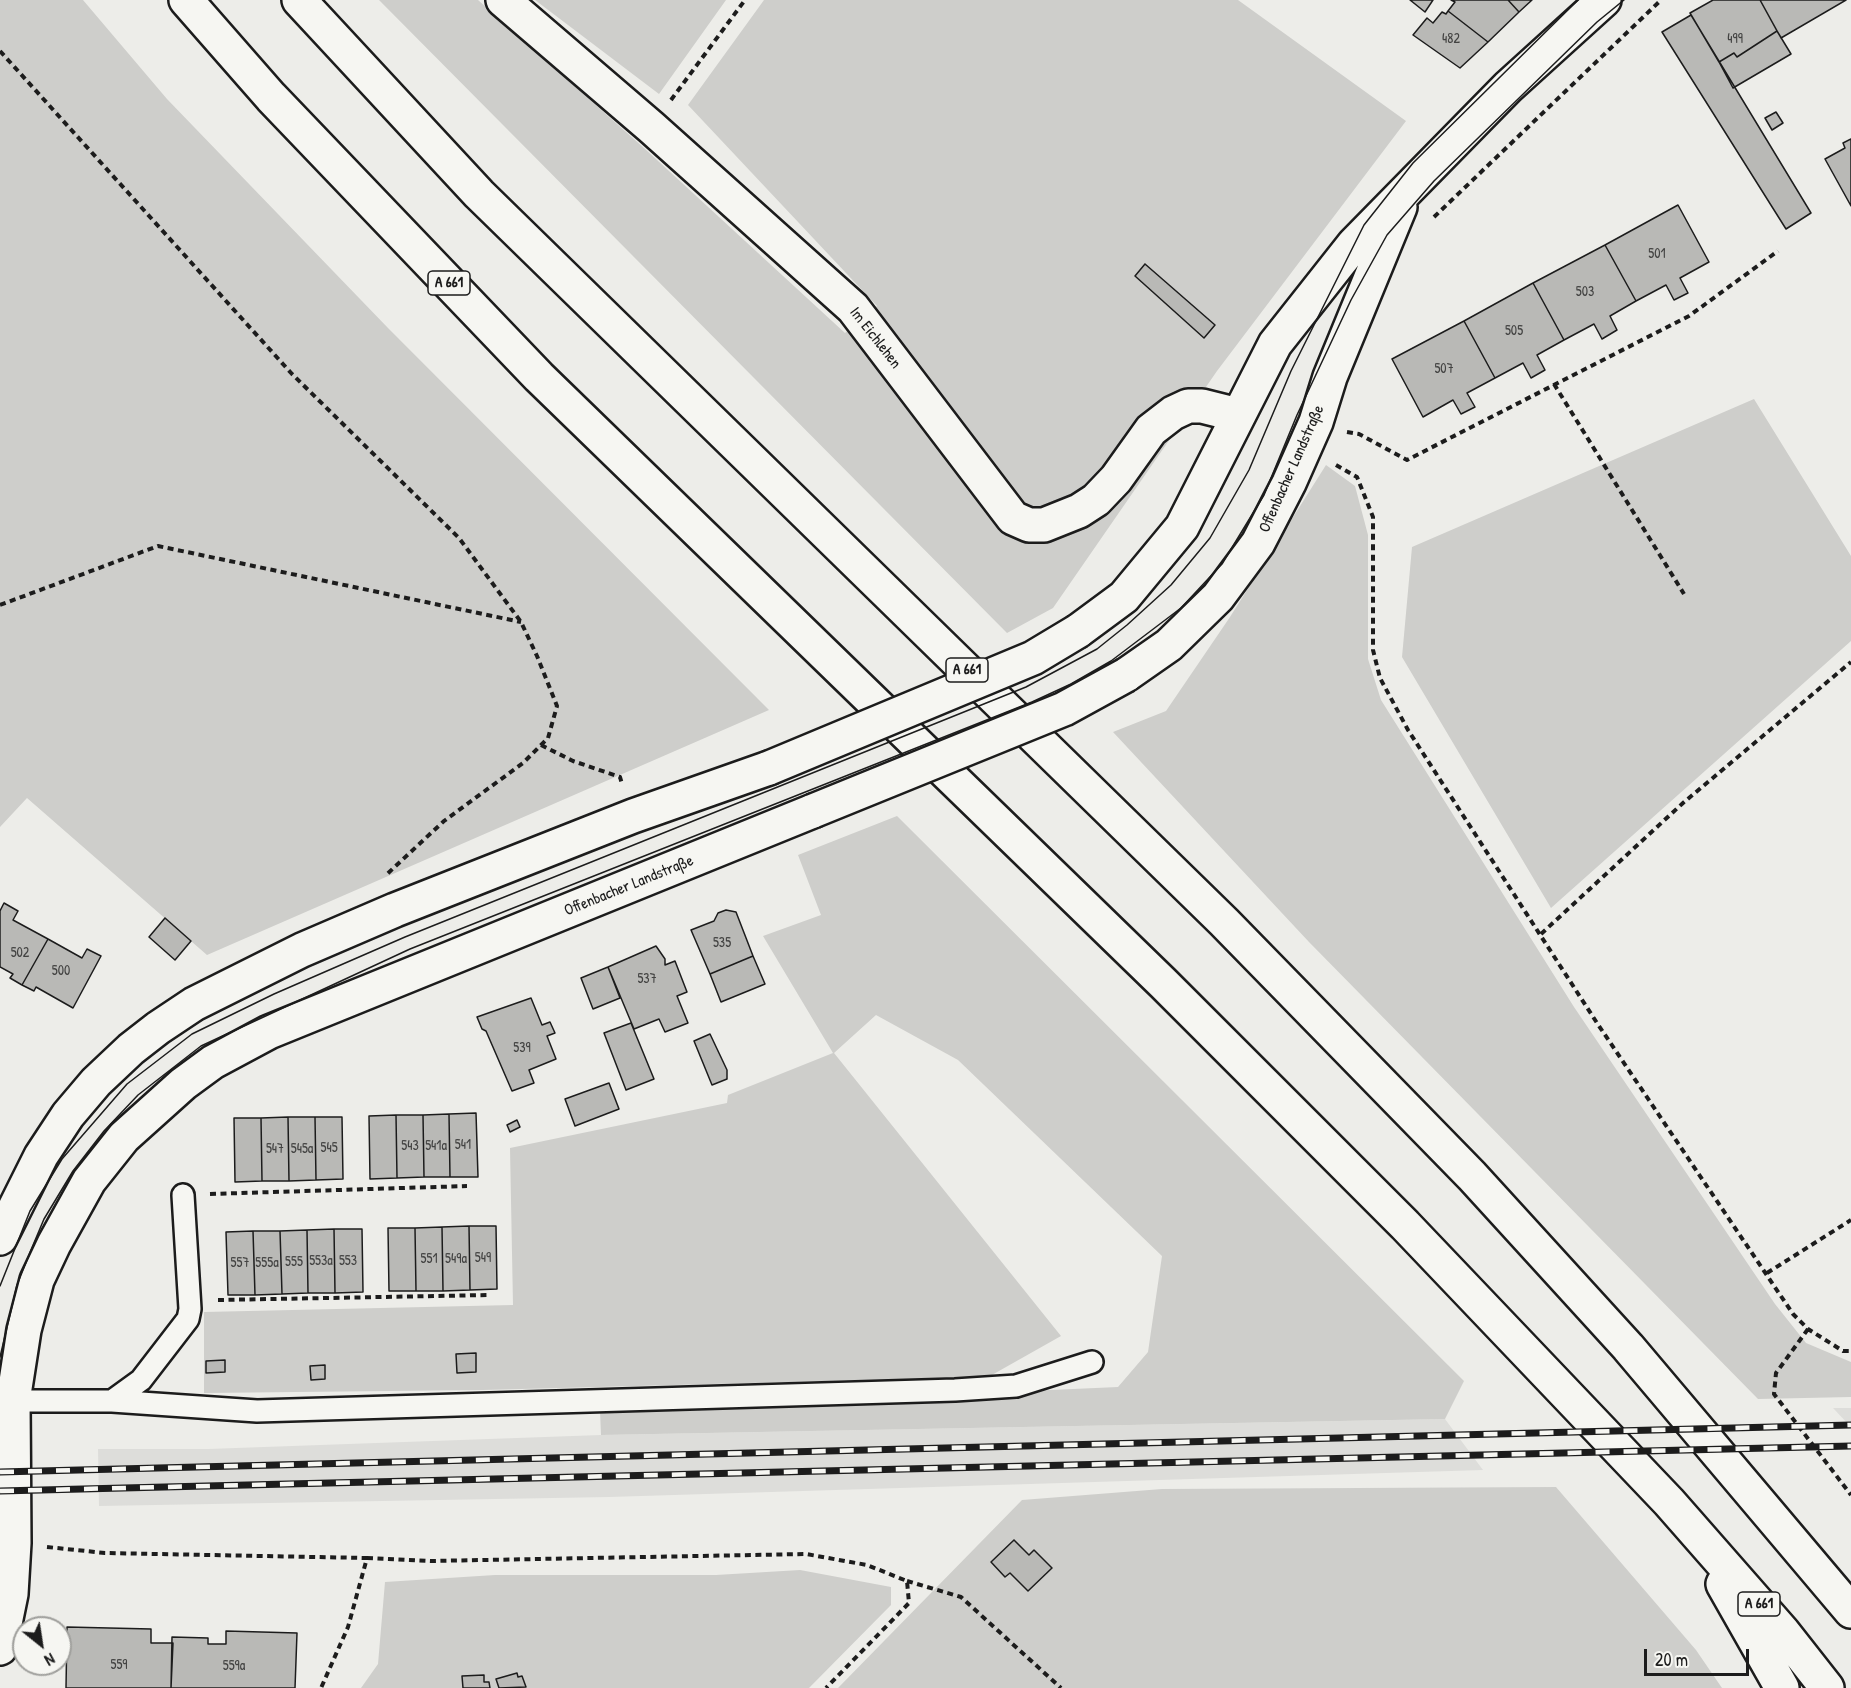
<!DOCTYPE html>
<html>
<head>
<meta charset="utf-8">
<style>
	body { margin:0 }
	#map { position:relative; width:1851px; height:1688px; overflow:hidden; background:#edede9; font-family:"Patrick Hand",sans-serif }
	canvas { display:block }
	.north { position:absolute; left:12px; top:1616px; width:60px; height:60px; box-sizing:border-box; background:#f6f6f2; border:2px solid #9f9f9c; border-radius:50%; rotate:150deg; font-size:16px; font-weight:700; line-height:24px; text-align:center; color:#1c1c1c }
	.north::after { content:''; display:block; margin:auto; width:21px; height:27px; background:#1c1c1c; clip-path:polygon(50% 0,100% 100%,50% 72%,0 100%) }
	.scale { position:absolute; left:1644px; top:1649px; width:105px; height:27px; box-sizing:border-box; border:3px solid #1c1c1c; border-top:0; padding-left:8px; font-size:18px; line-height:21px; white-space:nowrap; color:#1c1c1c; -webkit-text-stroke:4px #f6f6f2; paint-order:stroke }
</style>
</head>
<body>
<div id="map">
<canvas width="1851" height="1688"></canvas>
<div class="north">N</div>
<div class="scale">20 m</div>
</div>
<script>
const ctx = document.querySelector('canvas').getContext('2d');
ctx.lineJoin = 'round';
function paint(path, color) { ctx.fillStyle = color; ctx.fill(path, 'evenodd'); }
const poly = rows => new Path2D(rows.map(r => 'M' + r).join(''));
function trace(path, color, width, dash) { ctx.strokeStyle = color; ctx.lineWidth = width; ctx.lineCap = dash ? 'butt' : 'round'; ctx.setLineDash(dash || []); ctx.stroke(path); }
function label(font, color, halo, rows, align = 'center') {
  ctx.font = font + ' "Patrick Hand",sans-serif'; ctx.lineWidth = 4.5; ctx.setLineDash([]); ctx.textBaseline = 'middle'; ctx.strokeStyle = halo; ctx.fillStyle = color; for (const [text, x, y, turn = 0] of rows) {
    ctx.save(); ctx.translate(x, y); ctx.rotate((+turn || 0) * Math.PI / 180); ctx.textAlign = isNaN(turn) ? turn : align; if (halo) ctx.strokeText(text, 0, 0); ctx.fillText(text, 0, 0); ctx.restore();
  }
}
paint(poly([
	[1833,1408,1851,1408,1851,1427,1849,1425],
	[1445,1419,1483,1470,609,1497,99,1506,98,1449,208,1449,601,1435]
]), '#ddddda');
paint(poly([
	[0,0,83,0,167,99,388,328,769,710,207,955,27,798,0,827],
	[379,0,478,0,644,148,845,333,877,306,688,105,764,0,1238,0,1406,121,1217,371,1053,608,1007,633],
	[535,0,726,0,659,94],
	[1754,399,1851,556,1851,641,1551,908,1402,657,1412,547],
	[1326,465,1355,486,1368,535,1368,659,1381,700,1574,1007,1775,1304,1806,1343,1851,1362,1851,1397,1758,1399,1309,942,1113,732,1166,711,1230,617],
	[897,816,1464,1381,1445,1419,601,1435,600,1410,1118,1387,1148,1352,1162,1256,958,1060,876,1015,834,1053,1061,1336,983,1380,865,1380,483,1390,204,1393,204,1312,513,1305,510,1148,727,1103,728,1095,833,1053,763,936,821,915,798,855],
	[1556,1487,1696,1650,1722,1688,838,1688,1022,1500,1162,1489],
	[800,1570,891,1587,891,1605,809,1688,361,1688,378,1664,385,1582,495,1575,716,1575]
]), '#cececb');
const building = poly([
	[1410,0,1433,0,1425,12,1410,0],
	[1451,0,1508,0,1519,12,1488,42,1448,11,1455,2,1451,0],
	[1508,0,1532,0,1519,12,1508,0],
	[1713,0,1760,0,1777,31,1737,57,1734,53,1719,62,1690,13,1713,0],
	[1760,0,1846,0,1781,38,1760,0],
	[1448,11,1488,42,1460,68,1413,35,1427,18,1433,23,1442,12,1446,14,1448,11],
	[1691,15,1811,213,1786,229,1662,32,1691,15],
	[1777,31,1791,54,1733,88,1719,62,1734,53,1737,57,1777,31],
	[1776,112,1783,123,1772,130,1765,118,1776,112],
	[1851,139,1851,206,1825,159,1845,148,1843,143,1851,139],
	[1678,205,1709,262,1680,278,1688,293,1674,300,1666,285,1636,301,1605,245,1678,205],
	[1605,245,1636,301,1610,316,1617,330,1602,339,1594,324,1564,340,1533,283,1605,245],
	[1145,264,1215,325,1204,338,1135,276,1145,264],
	[1533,283,1564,340,1537,355,1545,370,1531,378,1523,363,1495,378,1464,321,1533,283],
	[1464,321,1495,378,1467,393,1475,407,1461,414,1453,400,1423,417,1392,359,1464,321],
	[4,903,18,911,13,920,48,939,22,985,10,978,13,974,0,967,0,911,4,903],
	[726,910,736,912,753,956,710,974,691,930,714,921,718,913,726,910],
	[165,918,191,941,175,960,149,937,165,918],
	[48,939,82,958,87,949,101,956,73,1008,36,987,34,991,22,985,48,939],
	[656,946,665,959,665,965,675,961,687,992,677,996,688,1023,665,1032,659,1019,634,1029,608,967,656,946],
	[753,956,765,984,721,1002,710,974,753,956],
	[608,967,620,998,593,1009,581,978,608,967],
	[531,998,542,1025,550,1022,555,1033,547,1036,556,1059,529,1070,534,1083,512,1091,486,1031,482,1029,477,1017,531,998],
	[631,1023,654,1079,626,1090,604,1033,631,1023],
	[710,1034,727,1070,727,1079,712,1085,694,1041,710,1034],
	[609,1083,619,1109,575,1126,565,1099,609,1083],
	[476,1113,478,1177,450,1177,449,1114,476,1113],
	[449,1114,450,1177,424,1177,423,1115,449,1114],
	[396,1115,423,1115,424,1177,397,1178,396,1115],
	[396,1115,397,1178,370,1179,369,1116,396,1115],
	[288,1117,315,1117,316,1180,289,1181,288,1117],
	[288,1117,289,1181,262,1181,261,1118,288,1117],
	[315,1117,342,1117,343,1179,316,1180,315,1117],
	[234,1118,261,1118,262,1181,235,1182,234,1118],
	[517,1120,520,1127,510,1132,507,1125,517,1120],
	[469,1226,496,1226,497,1289,470,1290,469,1226],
	[469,1226,470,1290,443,1291,442,1227,469,1226],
	[442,1227,443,1291,416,1291,415,1228,442,1227],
	[388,1228,415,1228,416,1291,389,1291,388,1228],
	[334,1229,362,1229,363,1292,335,1293,334,1229],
	[334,1229,335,1293,308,1293,307,1230,334,1229],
	[307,1230,308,1293,282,1294,280,1231,307,1230],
	[253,1231,280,1231,282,1294,255,1295,253,1231],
	[253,1231,255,1295,228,1295,226,1232,253,1231],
	[476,1353,476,1372,457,1373,456,1354,476,1353],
	[225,1360,225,1372,206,1373,206,1361,225,1360],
	[325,1365,325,1379,311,1380,310,1366,325,1365],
	[1014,1540,1029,1555,1034,1550,1052,1568,1028,1591,1010,1573,1005,1577,991,1562,1014,1540],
	[67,1627,151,1629,151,1643,173,1643,171,1688,66,1688,67,1627],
	[226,1631,297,1633,295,1688,171,1688,172,1637,208,1638,208,1644,226,1644,226,1631],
	[517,1673,518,1677,522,1676,526,1687,499,1688,496,1679,517,1673],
	[484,1675,484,1682,489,1682,490,1688,463,1688,462,1676,484,1675]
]);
paint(building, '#b9b9b6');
trace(building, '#1c1c1c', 1.5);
const lane = poly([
	[13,1401,112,1401,257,1411,955,1390,1016,1386,1092,1362],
	[112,1401,141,1380,188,1319,190,1309,183,1195]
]);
const street = poly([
	[503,0,651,127,853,308,1013,518,1029,525,1044,525,1079,511,1096,500,1116,479,1151,430,1173,413,1188,406,1202,406,1238,415]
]);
const secondary = poly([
	[1078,631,1124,597,1182,527,1275,344,1354,244,1508,87,1604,0],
	[1126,675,1169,645,1218,597,1258,543,1289,483,1316,422,1330,377,1400,207],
	[0,1238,41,1156,68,1115,96,1082,131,1049,158,1028,194,1004,302,950,395,910,633,816,769,768],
	[0,1648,11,1594,14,1543,13,1401,24,1330,37,1280,54,1244,89,1181,124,1137,183,1084,213,1062,269,1032,813,811]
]);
const highway = poly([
	[186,0,271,97,539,377,1163,983,1405,1225,1669,1502,1783,1632,1827,1688],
	[299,0,479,194,1224,922,1472,1176,1628,1347,1851,1611],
	[1723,1584,1782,1688]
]);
trace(lane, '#1c1c1c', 26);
trace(street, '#1c1c1c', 38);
trace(secondary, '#1c1c1c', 38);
trace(highway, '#1c1c1c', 38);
trace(poly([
	[0,51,292,374,459,538,521,622,537,656,557,706,548,738,523,763,444,821,386,875],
	[671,100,745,0],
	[1434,217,1661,0],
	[1554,384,1684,594],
	[1347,432,1359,434,1407,460,1689,316,1778,251],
	[1336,465,1357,477,1373,517,1373,650,1380,678,1408,730,1597,1023,1793,1314,1808,1329,1843,1351,1851,1351],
	[0,605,158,546,521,622],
	[541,745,573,761,620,777,622,784],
	[1541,934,1683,803,1851,662],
	[210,1194,467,1186],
	[1767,1273,1851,1220],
	[218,1300,490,1295],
	[1808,1329,1776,1373,1774,1394,1851,1495],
	[47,1547,105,1553,367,1558,348,1627,321,1688],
	[367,1558,430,1561,806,1554,867,1565,907,1581,909,1603,826,1688],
	[907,1581,961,1597,1061,1688]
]), '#1c1c1c', 4, [6, 4.5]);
trace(lane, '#f6f6f2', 21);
trace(street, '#f6f6f2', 33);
trace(secondary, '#f6f6f2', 33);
trace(highway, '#f6f6f2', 33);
trace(poly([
	[0,1286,30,1211,62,1159,127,1084,192,1034,274,994,405,937,1026,687,1097,649,1127,625,1171,585,1210,538,1249,470,1291,371,1364,225,1413,163,1578,0],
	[0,1357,17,1285,31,1250,44,1219,73,1171,104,1131,138,1095,201,1046,410,949,1032,702,1071,684,1111,661,1181,608,1222,564,1264,495,1297,415,1351,300,1387,235,1434,181,1597,22,1624,0]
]), '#1c1c1c', 1.5);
const rail = poly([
	[0,1472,1851,1425],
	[0,1491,1851,1446]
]);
trace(rail, '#1c1c1c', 7);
trace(rail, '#f6f6f2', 4.5, [14]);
const secondaryBridge = poly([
	[769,768,1033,658,1078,631],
	[813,811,1064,709,1126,675]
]);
trace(secondaryBridge, '#1c1c1c', 38, []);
trace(secondaryBridge, '#f6f6f2', 33);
label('14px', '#434342', null, [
	["482",1451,39],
	["499",1735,39],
	["501",1657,254],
	["503",1585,292],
	["505",1514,331],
	["507",1444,369],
	["535",722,943],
	["502",20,953],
	["500",61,971],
	["537",647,979],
	["539",522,1048],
	["541",463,1145],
	["543",410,1146],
	["541a",436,1146],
	["545",329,1148],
	["547",275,1149],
	["545a",302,1149],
	["549",483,1258],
	["551",429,1259],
	["549a",456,1259],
	["553a",321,1261],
	["553",348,1261],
	["555",294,1262],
	["557",240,1263],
	["555a",267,1263],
	["559",119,1665],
	["559a",234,1666]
]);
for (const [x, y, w] of [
	[449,283,42],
	[967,670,42],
	[1759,1604,42]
]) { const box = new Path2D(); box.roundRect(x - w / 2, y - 12, w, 24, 4.5); ctx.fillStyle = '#f6f6f2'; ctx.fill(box); trace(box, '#1c1c1c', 1.5); }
label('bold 15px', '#1c1c1c', null, [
	["A 661",449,283],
	["A 661",967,670],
	["A 661",1759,1604]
]);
label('16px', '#1c1c1c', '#f6f6f2', [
	["Im Eichlehen",875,338,52],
	["Offenbacher Landstraße",1292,469,-66],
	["Offenbacher Landstraße",629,886,-22]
]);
</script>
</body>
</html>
